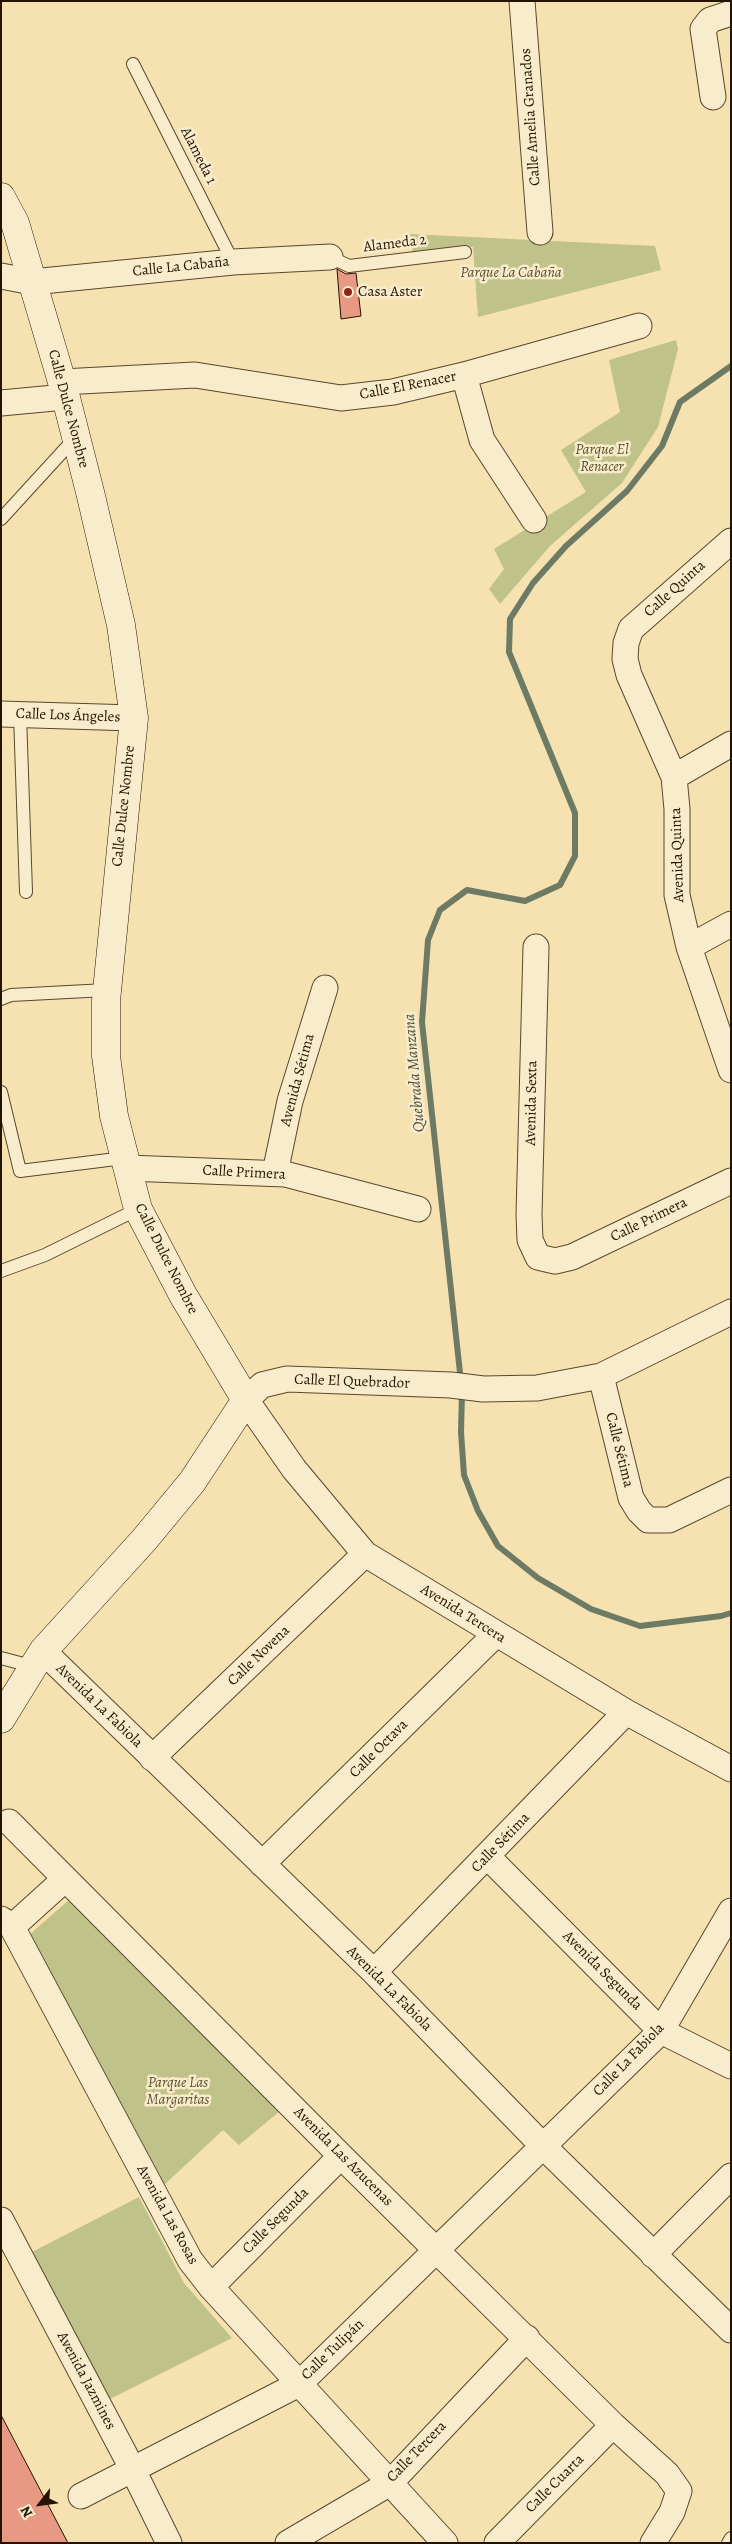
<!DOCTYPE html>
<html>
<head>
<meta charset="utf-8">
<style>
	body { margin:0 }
	#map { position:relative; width:732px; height:2544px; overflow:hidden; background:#f6e2b1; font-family:Alegreya,serif }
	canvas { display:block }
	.frame { position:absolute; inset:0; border:2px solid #231301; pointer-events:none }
	.north { position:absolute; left:15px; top:2479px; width:50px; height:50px; -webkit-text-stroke:4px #f9eccc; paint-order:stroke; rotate:240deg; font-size:14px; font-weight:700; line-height:20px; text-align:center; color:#231301 }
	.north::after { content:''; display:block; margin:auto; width:18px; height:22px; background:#231301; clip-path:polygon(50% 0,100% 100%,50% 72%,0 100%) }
</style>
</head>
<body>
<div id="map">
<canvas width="732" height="2544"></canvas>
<div class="frame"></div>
<div class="north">N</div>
</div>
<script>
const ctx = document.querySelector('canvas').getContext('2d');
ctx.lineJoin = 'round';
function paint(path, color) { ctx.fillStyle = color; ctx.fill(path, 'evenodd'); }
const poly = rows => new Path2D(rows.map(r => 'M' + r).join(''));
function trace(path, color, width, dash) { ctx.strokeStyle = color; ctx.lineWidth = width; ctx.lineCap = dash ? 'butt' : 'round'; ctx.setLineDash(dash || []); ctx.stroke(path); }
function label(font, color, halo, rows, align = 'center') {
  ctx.font = font + ' Alegreya,serif'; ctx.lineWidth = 5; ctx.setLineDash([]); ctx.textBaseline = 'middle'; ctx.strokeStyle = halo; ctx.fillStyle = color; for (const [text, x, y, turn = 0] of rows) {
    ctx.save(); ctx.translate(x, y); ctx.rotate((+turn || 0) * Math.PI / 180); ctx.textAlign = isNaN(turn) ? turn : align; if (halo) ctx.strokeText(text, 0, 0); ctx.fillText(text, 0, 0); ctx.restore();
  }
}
paint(poly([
	[410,234,655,246,661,270,478,317,473,247,413,253],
	[676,340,678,349,658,427,622,483,550,546,500,604,489,589,504,569,494,549,586,492,561,450,620,412,609,360],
	[70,1899,280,2111,239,2145,223,2130,162,2187,29,1935],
	[139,2197,184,2283,232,2338,110,2399,30,2253]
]), '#bfc289');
trace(poly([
	[461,1382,422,1022,428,940,440,910,467,890,525,901,560,885,575,856,575,813,509,652,510,619,533,583,566,546,627,491,662,446,680,402,731,366],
	[462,1392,461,1432,464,1475,478,1511,498,1546,538,1578,591,1609,640,1626,721,1616,731,1613]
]), '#6d7a64', 6);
const building = poly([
	[337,269,346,274,356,273,361,316,341,319,337,269],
	[1,2415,68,2543,1,2543,1,2415]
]);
paint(building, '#e79984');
trace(building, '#231301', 1);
const lane = poly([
	[133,64,233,262],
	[330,257,349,266,465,252],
	[1,519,76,437],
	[20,714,26,892],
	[1,999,11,995,106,990],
	[1,1092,20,1171,124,1158],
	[1,1271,45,1255,138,1209],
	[1,1658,35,1667],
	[728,2543,731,2538]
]);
const street = poly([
	[522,1,540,232],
	[713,97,703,29,710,20,731,13],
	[1,276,32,282,233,262,330,257],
	[464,375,482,440,534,520],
	[62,382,195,375,341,398,393,392,464,375,639,326],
	[1,403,65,397],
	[731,541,631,629,626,643,625,659,629,675,674,777,677,809,677,895,689,947,731,1070],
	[1,714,134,718],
	[674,777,731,744],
	[536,947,529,1215,530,1240,538,1257,555,1261,572,1257,731,1181],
	[689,947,731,924],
	[127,1168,285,1174,418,1209],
	[275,1173,290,1101,325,988],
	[731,1312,601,1376,537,1388,483,1389,451,1385,287,1379,262,1385,246,1400,294,1469,365,1554,626,1712,731,1769],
	[601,1376,631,1498,639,1511,648,1520,669,1520,731,1490],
	[43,1651,374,1972,543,2146,731,2330],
	[152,1758,365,1554],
	[9,1822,341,2156,613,2425,667,2474,679,2491,672,2512,653,2543],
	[488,1857,661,2031,731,2066],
	[262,1864,496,1634],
	[1,1919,12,1927,190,2260,211,2287,445,2543],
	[12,1927,64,1880],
	[374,1972,626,1712],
	[1,2220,133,2470,169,2543],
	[653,2255,731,2176],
	[211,2287,341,2156],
	[81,2496,299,2384,661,2031,731,1911],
	[288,2543,390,2483,527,2338],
	[497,2543,613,2425]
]);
const secondary = poly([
	[1,197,15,223,62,382,91,496,121,625,134,718,106,1001,106,1056,114,1116,138,1209,183,1295,246,1400,192,1482,144,1540,43,1651,1,1719]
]);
trace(lane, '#58472d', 14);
trace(street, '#58472d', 27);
trace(secondary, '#231301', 29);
trace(lane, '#f9eccc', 12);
trace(street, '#f9eccc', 25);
trace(secondary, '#f9eccc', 28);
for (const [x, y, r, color] of [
	[348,292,5,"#8f2418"]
]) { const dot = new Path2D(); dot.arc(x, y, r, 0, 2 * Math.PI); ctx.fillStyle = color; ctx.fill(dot); trace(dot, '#f9eccc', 2); }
label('15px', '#231301', '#f9eccc', [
	["Calle Amelia Granados",531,117,-94],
	["Alameda 1",198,156,63],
	["Alameda 2",395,244,-7],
	["Calle La Cabaña",181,267,-6],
	["Calle El Renacer",408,386,-11],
	["Calle Dulce Nombre",68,409,75],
	["Calle Quinta",675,589,-42],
	["Calle Los Ángeles",68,716,2],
	["Calle Dulce Nombre",124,806,-84],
	["Avenida Quinta",678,855,-92],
	["Avenida Sétima",298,1080,-75],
	["Avenida Sexta",532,1103,-89],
	["Calle Primera",244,1173,3],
	["Calle Primera",649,1220,-26],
	["Calle Dulce Nombre",166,1259,63],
	["Calle El Quebrador",352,1382,2],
	["Calle Sétima",619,1450,76],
	["Avenida Tercera",463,1614,32],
	["Calle Novena",259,1656,-44],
	["Avenida La Fabiola",99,1706,44],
	["Calle Octava",379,1749,-45],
	["Calle Sétima",501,1843,-46],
	["Avenida Segunda",602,1971,45],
	["Avenida La Fabiola",389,1989,45],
	["Calle La Fabiola",629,2060,-46],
	["Avenida Las Azucenas",343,2157,45],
	["Avenida Las Rosas",167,2215,61],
	["Calle Segunda",276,2221,-45],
	["Calle Tulipán",333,2350,-44],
	["Avenida Jazmines",86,2381,62],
	["Calle Tercera",417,2452,-46],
	["Calle Cuarta",555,2484,-45]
]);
label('italic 15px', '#5a5031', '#f9eccc', [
	["Parque La Cabaña",511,273],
	["Parque El",602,450],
	["Renacer",602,467],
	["Parque Las",178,2083],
	["Margaritas",178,2100]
]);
label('15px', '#231301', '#f9eccc', [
	["Casa Aster",358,292]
], 'left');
label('italic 16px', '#4e4f3b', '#f9eccc', [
	["Quebrada Manzana",415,1073,-95]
]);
</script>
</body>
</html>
